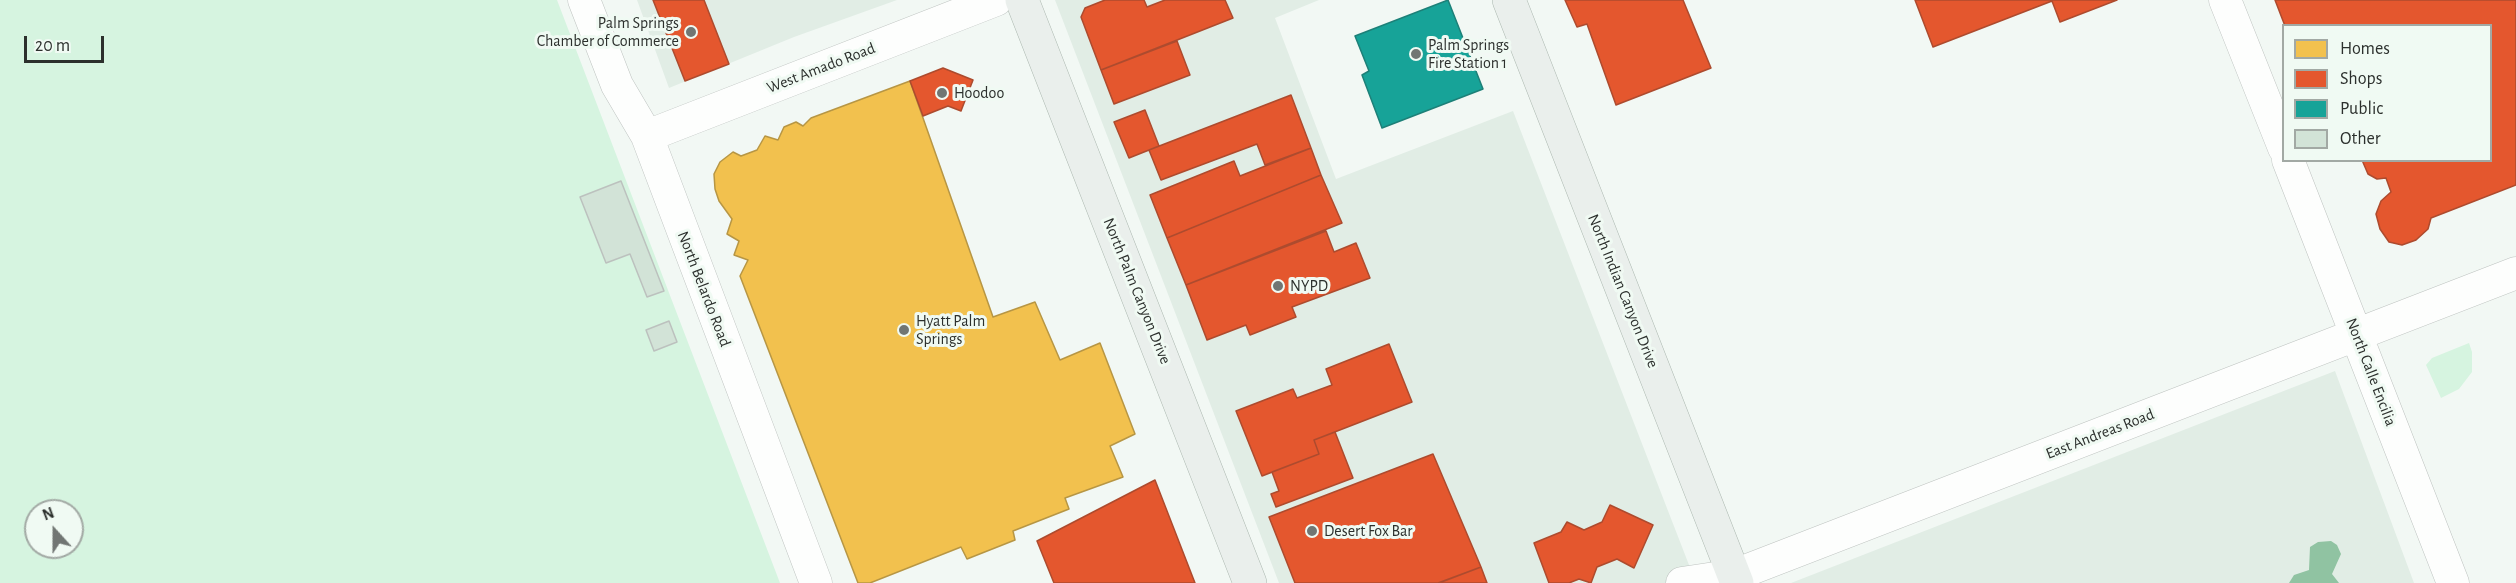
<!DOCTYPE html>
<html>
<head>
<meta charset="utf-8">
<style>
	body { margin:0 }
	#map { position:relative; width:2516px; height:583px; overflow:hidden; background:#f2f8f4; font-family:"Alegreya Sans",sans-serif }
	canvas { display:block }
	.legend { position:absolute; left:2282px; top:24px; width:210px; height:138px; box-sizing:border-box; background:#f0faf3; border:2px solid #a2a9a4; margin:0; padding:8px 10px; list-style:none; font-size:18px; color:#2c302d }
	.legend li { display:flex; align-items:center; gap:12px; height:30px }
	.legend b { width:30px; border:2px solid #a2a9a4 }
	.north { position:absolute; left:24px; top:499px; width:60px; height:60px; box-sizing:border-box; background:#f0faf3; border:2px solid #a2a9a4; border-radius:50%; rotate:339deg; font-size:16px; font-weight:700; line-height:24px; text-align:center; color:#2c302d }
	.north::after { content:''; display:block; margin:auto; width:21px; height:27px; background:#717673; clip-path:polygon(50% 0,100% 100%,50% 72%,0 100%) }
	.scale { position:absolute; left:24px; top:36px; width:80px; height:27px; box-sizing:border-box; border:3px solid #2c302d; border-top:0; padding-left:8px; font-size:18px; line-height:21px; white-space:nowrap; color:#2c302d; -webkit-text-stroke:4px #f0faf3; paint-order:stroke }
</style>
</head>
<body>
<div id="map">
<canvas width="2516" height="583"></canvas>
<ul class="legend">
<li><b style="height:16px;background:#f2c14e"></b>Homes</li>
<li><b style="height:16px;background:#e4572e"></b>Shops</li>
<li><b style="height:16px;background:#17a398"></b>Public</li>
<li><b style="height:16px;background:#d2e3d7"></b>Other</li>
</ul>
<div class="north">N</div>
<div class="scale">20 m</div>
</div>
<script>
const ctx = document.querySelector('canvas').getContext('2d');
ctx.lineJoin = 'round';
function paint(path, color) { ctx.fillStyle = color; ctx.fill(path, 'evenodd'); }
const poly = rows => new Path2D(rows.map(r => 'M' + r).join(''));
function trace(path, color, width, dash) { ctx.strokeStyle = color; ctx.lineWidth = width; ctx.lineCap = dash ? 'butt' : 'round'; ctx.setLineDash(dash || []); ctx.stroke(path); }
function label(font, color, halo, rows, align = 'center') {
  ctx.font = font + ' "Alegreya Sans",sans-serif'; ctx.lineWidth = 6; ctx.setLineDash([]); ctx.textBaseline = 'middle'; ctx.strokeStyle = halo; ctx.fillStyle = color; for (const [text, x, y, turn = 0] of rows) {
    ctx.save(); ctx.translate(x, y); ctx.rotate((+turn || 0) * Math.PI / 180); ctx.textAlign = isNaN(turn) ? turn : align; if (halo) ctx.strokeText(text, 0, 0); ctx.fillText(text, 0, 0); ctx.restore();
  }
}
paint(poly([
	[637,0,897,0,794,37,669,88],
	[1055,0,1319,0,1275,18,1336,179,1513,111,1696,583,1279,583],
	[2335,371,2414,583,1791,583]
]), '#e1ede5');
paint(poly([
	[0,0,557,0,780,583,0,583],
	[36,511,72,511,72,547,36,547],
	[2469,343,2472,352,2472,372,2459,389,2441,398,2426,365,2432,358]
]), '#d6f4e0');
paint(poly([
	[2331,541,2337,545,2341,554,2332,574,2339,583,2289,583,2294,575,2309,570,2310,547,2318,542]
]), '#90c3a2');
const homes = poly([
	[910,81,993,317,1035,302,1060,360,1100,343,1135,434,1110,446,1123,477,1065,498,1069,509,1013,531,1015,540,967,559,961,547,870,583,858,583,740,276,748,260,734,255,739,241,727,234,732,219,719,201,715,189,714,174,720,162,733,152,741,156,757,150,765,136,778,140,784,127,796,122,803,126,811,118,910,81]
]);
paint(homes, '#f2c14e');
trace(homes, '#b79644', 1.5);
const shops = poly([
	[653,0,704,0,729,64,685,81,653,0],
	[1105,0,1144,0,1147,7,1165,0,1225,0,1233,18,1101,70,1081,17,1085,8,1105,0],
	[1565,0,1683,0,1711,68,1616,105,1587,24,1577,27,1565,0],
	[1915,0,2117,0,2060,22,2052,1,1933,47,1915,0],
	[2275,0,2516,0,2516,185,2431,218,2428,229,2416,240,2402,245,2389,242,2380,229,2376,214,2381,201,2391,192,2386,178,2377,179,2368,174,2362,160,2490,160,2490,26,2285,26,2275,0],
	[1177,41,1190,75,1114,104,1101,70,1177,41],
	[943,68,973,80,961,111,948,106,923,116,910,81,943,68],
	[1291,95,1311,148,1265,165,1257,144,1161,180,1149,150,1291,95],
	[1145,110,1159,146,1129,158,1114,122,1145,110],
	[1311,148,1321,175,1167,238,1150,195,1234,161,1240,176,1311,148],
	[1321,175,1342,223,1186,285,1167,238,1321,175],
	[1326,231,1334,252,1356,243,1370,278,1292,307,1296,317,1250,335,1246,325,1207,340,1186,285,1326,231],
	[1389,344,1412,402,1314,440,1319,454,1262,476,1236,411,1293,389,1297,398,1332,385,1326,369,1389,344],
	[1335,432,1353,478,1276,507,1271,494,1279,491,1272,472,1319,454,1314,440,1335,432],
	[1433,454,1481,567,1438,583,1295,583,1269,517,1433,454],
	[1155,480,1195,583,1054,583,1037,541,1155,480],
	[1610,505,1653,525,1634,568,1617,559,1597,567,1591,583,1579,579,1569,583,1549,583,1534,543,1561,532,1567,522,1584,530,1602,522,1610,505],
	[1481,567,1487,583,1439,583,1481,567]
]);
paint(shops, '#e4572e');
trace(shops, '#ad4b2e', 1.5);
const public = poly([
	[1448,0,1483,89,1382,128,1362,75,1369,71,1355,36,1448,0]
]);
paint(public, '#17a398');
trace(public, '#1d8078', 1.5);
const building = poly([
	[621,181,664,291,647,297,630,254,606,263,580,197,621,181],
	[669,321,677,342,654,351,646,330,669,321]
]);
paint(building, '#d2e3d7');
trace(building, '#bcc1be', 1.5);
const minor = poly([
	[584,0,617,85,647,136,816,583],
	[2225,0,2284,148],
	[647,136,996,0],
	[2288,160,2453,583],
	[1682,583,1735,575,2516,273]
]);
const primary = poly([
	[1022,0,1250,583],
	[1509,0,1737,583]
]);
trace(minor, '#bec3c0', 33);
trace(primary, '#adb9b1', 34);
trace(minor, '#fdfefd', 32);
trace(primary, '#eaefec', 33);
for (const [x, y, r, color] of [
	[691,32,6,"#717673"],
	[1416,54,6,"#717673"],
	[942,93,6,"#717673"],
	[1278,286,6,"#717673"],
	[904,330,6,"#717673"],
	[1312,531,6,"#717673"]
]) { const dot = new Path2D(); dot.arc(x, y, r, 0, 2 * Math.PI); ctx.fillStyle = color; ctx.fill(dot); trace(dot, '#f0faf3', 2); }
label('16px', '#2c302d', '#f0faf3', [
	["Palm Springs",679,23,"right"],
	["Chamber of Commerce",679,41,"right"],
	["Palm Springs",1428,45],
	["Fire Station 1",1428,63],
	["Hoodoo",954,93],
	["NYPD",1290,286],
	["Hyatt Palm",916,321],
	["Springs",916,339],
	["Desert Fox Bar",1324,531]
], 'left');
label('16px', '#2c302d', '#f0faf3', [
	["West Amado Road",821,68,-21],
	["North Belardo Road",704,289,69],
	["North Palm Canyon Drive",1137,291,68],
	["North Indian Canyon Drive",1623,291,68],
	["North Calle Encilia",2371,372,69],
	["East Andreas Road",2100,434,-21]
]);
</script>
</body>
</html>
